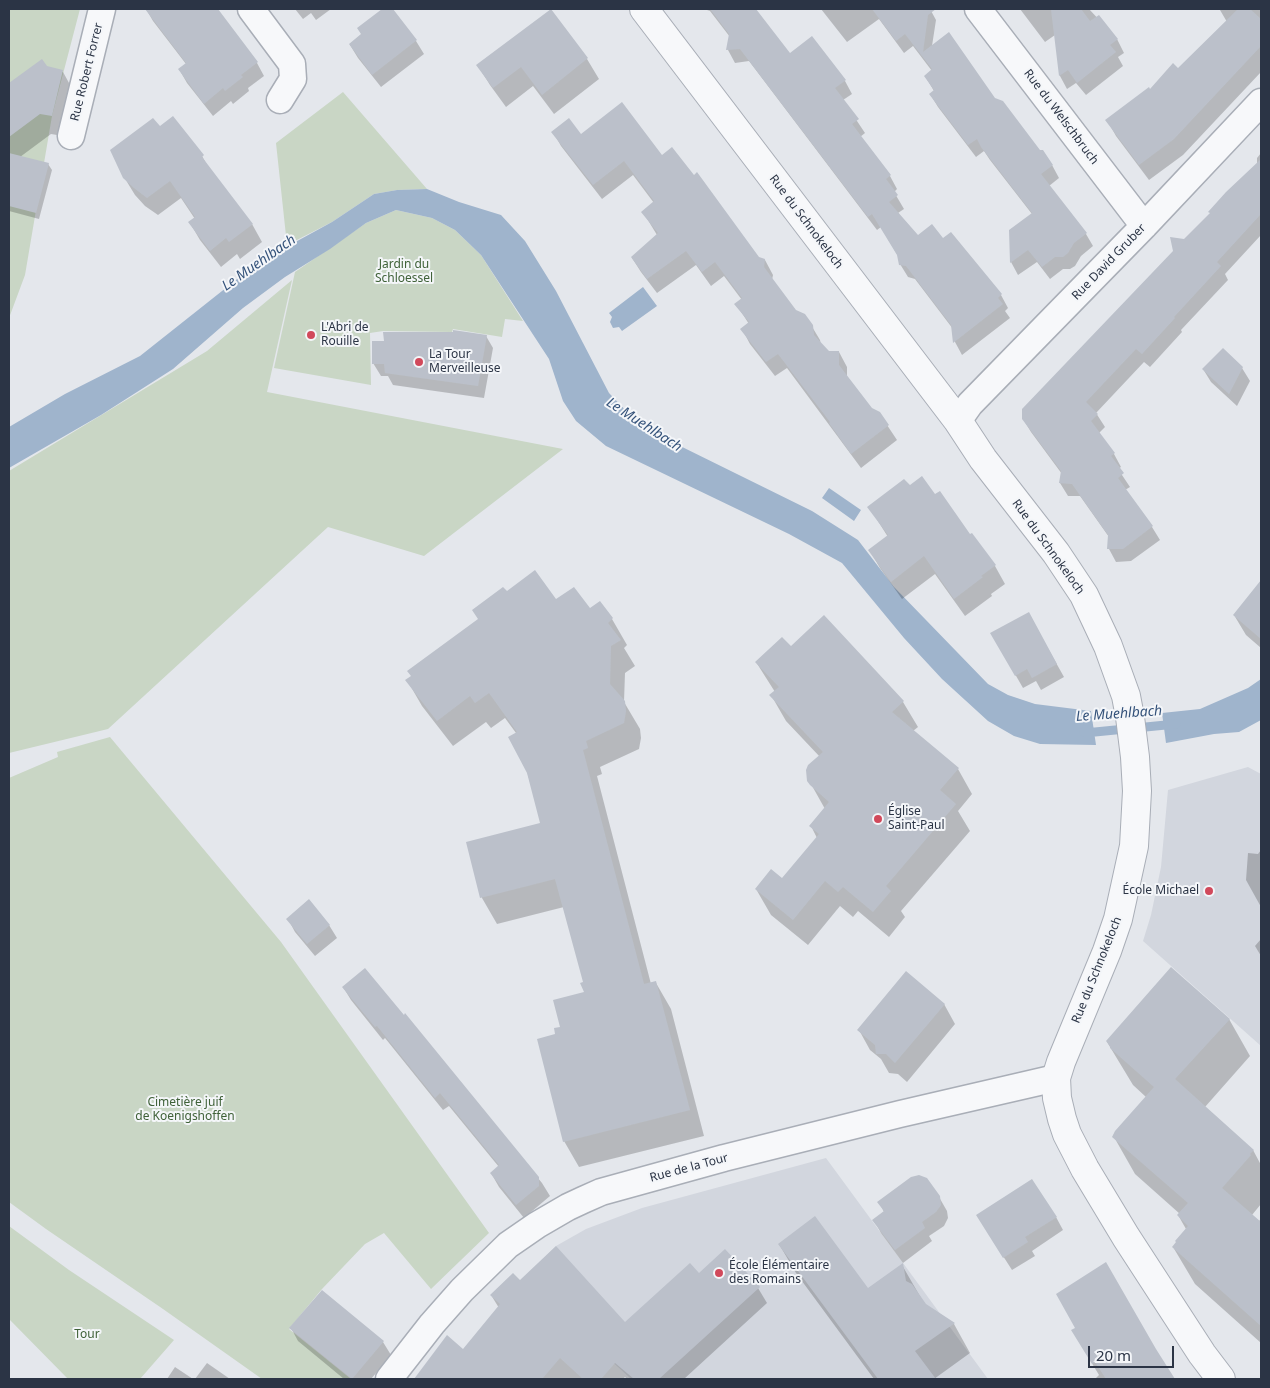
<!DOCTYPE html>
<html>
<head>
<meta charset="utf-8">
<style>
	body { margin:0 }
	#map { position:relative; width:1270px; height:1388px; overflow:hidden; background:#e4e7ec; font-family:"Noto Sans",sans-serif }
	canvas { display:block }
	.frame { position:absolute; inset:0; border:10px solid #2b3445; pointer-events:none }
	.scale { position:absolute; left:1088px; top:1346px; width:86px; height:22px; box-sizing:border-box; border:2px solid #2b3445; border-top:0; padding-left:6px; font-size:15px; line-height:18px; white-space:nowrap; color:#2b3445; -webkit-text-stroke:4px #f4f6f9; paint-order:stroke }
</style>
</head>
<body>
<div id="map">
<canvas width="1270" height="1388"></canvas>
<div class="frame"></div>
<div class="scale">20 m</div>
</div>
<script>
const ctx = document.querySelector('canvas').getContext('2d');
ctx.lineJoin = 'round';
function paint(path, color) { ctx.fillStyle = color; ctx.fill(path, 'evenodd'); }
const poly = rows => new Path2D(rows.map(r => 'M' + r).join(''));
function trace(path, color, width, dash) { ctx.strokeStyle = color; ctx.lineWidth = width; ctx.lineCap = dash ? 'butt' : 'round'; ctx.setLineDash(dash || []); ctx.stroke(path); }
function label(font, color, halo, rows, align = 'center') {
  ctx.font = font + ' "Noto Sans",sans-serif'; ctx.lineWidth = 4; ctx.setLineDash([]); ctx.textBaseline = 'middle'; ctx.strokeStyle = halo; ctx.fillStyle = color; for (const [text, x, y, turn = 0] of rows) {
    ctx.save(); ctx.translate(x, y); ctx.rotate((+turn || 0) * Math.PI / 180); ctx.textAlign = isNaN(turn) ? turn : align; if (halo) ctx.strokeText(text, 0, 0); ctx.fillText(text, 0, 0); ctx.restore();
  }
}
paint(poly([
	[1248,767,1261,774,1261,1046,1143,941,1151,915,1161,867,1168,790],
	[826,1158,988,1379,631,1379,522,1279,556,1246,586,1229,642,1208]
]), '#d2d6de');
paint(poly([
	[9,9,80,9,52,116,25,275,9,318],
	[343,92,427,189,397,190,374,194,332,222,287,245,276,143],
	[396,210,432,218,455,230,481,255,523,321,505,319,502,337,453,329,452,332,383,331,370,333,371,385,274,368,295,272,366,223],
	[292,280,267,392,563,449,424,556,328,527,108,729,9,753,9,471,207,351],
	[110,737,281,942,489,1233,431,1289,384,1233,365,1244,322,1289,289,1329,351,1379,262,1379,163,1309,46,1229,9,1202,9,778,58,757,57,752],
	[9,1226,69,1270,174,1340,140,1379,68,1379,9,1319]
]), '#c9d6c5');
paint(poly([
	[427,189,459,202,501,215,525,241,556,291,609,393,631,416,668,440,812,511,858,540,894,587,988,684,1008,695,1035,704,1091,711,1096,745,1040,744,1014,736,988,721,942,679,904,638,842,563,789,534,606,446,576,421,563,401,549,359,481,255,455,230,432,218,396,210,366,223,330,249,285,277,243,308,173,369,101,415,9,468,9,427,65,394,140,356,246,272,268,257,332,222,374,194,397,190],
	[643,287,657,306,622,331,619,327,613,328,610,322,612,317,609,313],
	[829,488,861,510,854,521,822,498],
	[1261,679,1261,720,1239,732,1214,734,1166,743,1162,713,1200,709,1248,688]
]), '#9fb4cc');
paint(poly([
	[146,9,215,9,257,63,264,76,248,88,249,91,233,104,231,101,213,116,187,83,179,69,186,64,153,21],
	[295,9,331,9,316,20,311,13,303,19],
	[385,9,391,9,416,41,424,54,381,87,358,58,350,45,362,35,359,28],
	[704,9,754,9,790,55,845,81,852,94,843,100,865,133,860,137,890,176,897,189,894,192,904,209,898,213,918,236,943,240,951,234,1001,295,1008,308,1005,311,1010,318,962,355,955,342,953,329,915,279,908,277,900,264,898,256,881,227,877,230,749,61,735,63,728,50,730,37,710,11],
	[821,9,930,9,936,20,932,46,995,99,1052,165,1059,178,1049,186,1086,234,1093,246,1081,256,1075,266,1070,269,1063,269,1050,279,1037,262,1018,275,1011,262,1010,230,1032,214,990,160,984,151,976,157,938,107,930,94,934,91,925,76,932,71,913,46,904,53,879,19,847,42],
	[1020,9,1089,9,1117,39,1124,53,1118,57,1123,66,1086,95,1076,83,1067,89,1060,76,1055,35,1045,42],
	[1222,9,1261,9,1261,72,1183,155,1149,180,1116,136,1107,120,1178,70,1227,22,1220,10],
	[587,59,599,79,554,114,533,86,506,107,490,85,478,66],
	[46,67,63,72,74,92,63,136,51,134,20,157,48,164,52,170,39,219,9,211,9,177,12,162,9,165,9,90],
	[160,128,202,156,210,170,252,224,262,242,240,259,237,254,221,267,200,240,190,223,195,219,181,198,158,215,145,206,135,195,124,177],
	[553,132,580,135,662,156,758,258,765,260,773,275,772,280,796,311,811,325,820,340,821,345,828,352,839,352,847,367,847,377,871,409,879,413,897,440,861,468,787,368,775,376,750,344,742,329,749,324,736,304,742,300,724,276,711,286,696,265,657,293,641,272,632,258,657,235,643,212,654,203,633,175,602,199,561,146],
	[1261,153,1261,235,1225,274,1228,280,1181,330,1182,332,1150,367,1144,362,1096,413,1105,427,1099,433,1114,454,1121,467,1118,469,1130,487,1125,490,1152,527,1160,540,1131,561,1116,562,1109,549,1109,537,1080,496,1068,496,1060,483,1062,474,1031,432,1023,419,1185,240,1257,165,1257,158],
	[486,336,493,348,484,398,393,385,388,376,381,376,373,363],
	[1242,368,1250,381,1237,406,1211,382,1203,369],
	[909,487,970,536,995,566,1005,584,991,594,992,596,965,616,935,574,902,599,880,568,870,551,888,537,869,507],
	[1261,582,1261,648,1246,635,1234,615],
	[507,593,555,601,590,609,600,602,612,619,627,645,624,648,635,666,625,673,624,702,640,729,641,738,639,749,600,767,602,774,597,776,651,984,656,983,671,1009,704,1136,579,1167,564,1141,557,1035,585,993,584,983,564,907,497,924,482,898,468,843,542,824,516,733,505,718,491,728,486,722,453,746,422,706,407,680,479,620],
	[1036,627,1064,677,1041,690,1036,681,1023,688,992,634],
	[790,648,903,702,918,727,913,731,958,769,972,794,958,811,970,831,901,911,905,917,889,937,858,911,853,917,840,906,808,945,771,915,756,889,782,880,817,838,811,826,825,809,811,784,820,757,786,721,771,695,775,692,756,662],
	[1261,850,1261,907,1246,880,1248,853,1258,854],
	[288,919,329,925,337,938,315,956,295,932],
	[1261,939,1261,956,1255,946],
	[343,987,403,1016,405,1015,542,1183,550,1196,524,1218,499,1187,491,1173,499,1167,449,1106,443,1110,385,1038,383,1040,351,1000],
	[944,1004,955,1024,907,1082,898,1074,889,1073,881,1059,870,1050,859,1030],
	[1229,1019,1250,1056,1205,1107,1253,1150,1261,1165,1261,1204,1252,1215,1258,1222,1261,1219,1261,1343,1195,1284,1173,1247,1186,1229,1178,1215,1180,1214,1135,1174,1114,1137,1146,1097,1133,1085,1107,1042],
	[939,1197,947,1211,948,1218,944,1226,929,1236,932,1241,903,1263,881,1233,874,1220,884,1212,879,1202],
	[1056,1217,1063,1230,1032,1251,1035,1256,1012,1270,985,1228],
	[779,1244,868,1289,902,1265,925,1305,954,1324,970,1353,934,1379,874,1379,796,1273],
	[1105,1264,1173,1379,1095,1379,1099,1375,1090,1360,1077,1329],
	[699,1274,758,1288,767,1303,684,1379,627,1379,625,1377,623,1379,416,1379,447,1337,463,1350,499,1308,491,1295,520,1282,625,1324],
	[322,1291,383,1342,391,1355,371,1379,344,1379,298,1341,291,1328],
	[207,1363,230,1379,195,1379],
	[175,1367,193,1379,167,1379]
]), '#0003');
trace(poly([
	[1084,732,1095,732,1176,724]
]), '#9fb4cc', 9);
paint(poly([
	[145,9,218,9,258,62,241,75,243,77,225,91,223,88,204,104,178,69,186,63],
	[382,9,393,9,417,40,372,75,349,44,361,34,357,28],
	[551,9,588,58,542,95,521,67,493,88,476,65],
	[710,9,756,9,790,53,812,36,846,80,835,88,859,119,852,124,891,175,886,179,898,195,889,202,918,235,932,224,943,238,951,232,1002,294,998,298,1003,304,953,343,951,325,906,266,899,265,897,255,872,214,868,217,740,49,726,50,729,34],
	[872,9,936,9,928,15,923,52,949,32,995,98,1003,101,1040,150,1043,150,1053,165,1041,174,1087,233,1074,243,1068,253,1063,257,1055,257,1042,267,1028,250,1010,263,1009,230,1032,213,981,147,977,139,968,145,929,94,934,90,924,76,932,69,905,34,896,41],
	[1051,9,1081,9,1090,21,1099,15,1118,39,1110,45,1116,52,1077,83,1068,70,1059,76],
	[1238,9,1250,9,1261,19,1261,46,1174,139,1139,165,1105,120,1149,87,1150,89,1173,63,1178,68],
	[42,59,47,66,63,70,52,116,40,114,9,137,9,83],
	[622,102,662,155,672,147,694,175,697,172,759,257,765,259,764,267,796,310,805,314,813,325,814,335,829,351,839,351,839,365,872,408,880,412,889,425,851,454,829,423,830,422,778,354,766,362,740,329,749,322,734,304,742,298,715,262,702,272,686,251,647,279,631,257,658,233,641,212,654,201,624,161,593,185,551,132,569,118,581,134],
	[173,116,204,155,202,157,253,224,229,242,226,238,210,251,188,222,195,217,170,181,147,198,134,188,123,178,110,150,153,118,160,126],
	[9,153,49,163,36,213,9,206],
	[1261,159,1261,214,1217,262,1221,266,1174,317,1175,318,1142,354,1136,349,1086,402,1098,414,1091,421,1115,453,1111,456,1124,473,1118,478,1153,526,1123,549,1107,549,1108,535,1072,484,1059,483,1061,471,1022,419,1022,409,1173,251,1170,237,1184,239,1210,213,1208,212,1226,192],
	[453,330,487,335,478,386,385,373,384,364,372,364,372,341,384,341,383,332,453,332],
	[1223,348,1243,367,1229,394,1202,369],
	[922,476,935,494,940,491,970,534,972,533,996,565,981,576,983,577,954,599,924,556,891,582,868,550,888,535,867,507,904,479,910,485],
	[535,570,556,599,574,587,590,608,600,601,613,618,608,623,621,640,611,646,610,684,625,701,626,711,624,723,586,741,588,748,583,750,644,984,656,981,690,1110,563,1142,537,1039,555,1034,554,1028,560,1027,553,1000,584,992,580,983,583,982,555,879,480,898,466,842,540,823,527,773,508,737,517,732,489,693,475,703,470,696,437,721,405,680,411,676,407,671,478,619,472,610,503,587,507,591],
	[1261,580,1261,639,1233,615],
	[1029,612,1057,664,1032,678,1027,669,1015,676,990,633],
	[824,615,904,701,892,712,959,768,940,790,956,804,886,886,891,891,873,912,843,887,838,892,825,881,793,920,755,889,771,869,782,878,819,834,809,826,829,802,810,785,807,781,806,770,808,765,823,752,769,695,779,687,755,662,782,637,791,646],
	[309,899,330,925,307,944,286,919],
	[1171,967,1230,1019,1175,1079,1254,1150,1250,1154,1251,1155,1222,1188,1261,1222,1261,1326,1172,1247,1176,1242,1175,1241,1188,1226,1177,1215,1188,1203,1112,1137,1115,1131,1154,1087,1110,1048,1110,1046,1106,1041],
	[365,968,404,1015,405,1013,539,1177,539,1186,516,1205,490,1173,499,1165,440,1093,435,1098,377,1026,375,1027,342,987],
	[906,971,945,1004,895,1063,886,1054,876,1054,875,1045,857,1030],
	[919,1175,927,1178,940,1196,941,1205,936,1212,922,1222,925,1228,895,1250,872,1220,884,1211,877,1202,911,1177],
	[1032,1179,1057,1217,1025,1237,1028,1242,1003,1258,976,1215],
	[815,1216,868,1288,903,1263,906,1281,912,1284,926,1304,955,1323,915,1351,936,1379,878,1379,778,1244],
	[556,1246,625,1322,690,1263,699,1273,725,1249,760,1287,659,1379,634,1379,615,1363,601,1379,583,1379,560,1358,542,1379,414,1379,447,1335,463,1349,500,1304,490,1295,513,1273,520,1280],
	[1106,1262,1156,1349,1175,1379,1106,1379,1095,1362,1092,1364,1071,1330,1075,1328,1056,1294],
	[322,1290,384,1341,352,1379,289,1328]
]), '#bbc0ca');
const minor = poly([
	[251,9,292,64,293,79,280,100],
	[978,9,1144,226],
	[71,136,102,9],
	[958,421,970,404,1144,226,1261,102],
	[389,1379,432,1324,462,1290,508,1245,537,1225,568,1207,583,1200,601,1192,724,1158,900,1114,1056,1078]
]);
const tertiary = poly([
	[644,9,958,421,983,459,1056,553,1084,595,1108,646,1126,696,1130,717,1135,757,1137,791,1134,846,1118,919,1107,951,1061,1062,1056,1078,1057,1098,1062,1119,1067,1134,1085,1169,1126,1237,1202,1354,1221,1379]
]);
trace(minor, '#a9aeb7', 29);
trace(tertiary, '#a9aeb7', 30);
trace(minor, '#f7f8fa', 26);
trace(tertiary, '#f7f8fa', 28);
for (const [x, y, r, color] of [
	[311,335,5,"#d1495b"],
	[419,362,5,"#d1495b"],
	[878,819,5,"#d1495b"],
	[1209,891,5,"#d1495b"],
	[719,1273,5,"#d1495b"]
]) { const dot = new Path2D(); dot.arc(x, y, r, 0, 2 * Math.PI); ctx.fillStyle = color; ctx.fill(dot); trace(dot, '#f4f6f9', 2); }
label('12px', '#2b3445', '#f4f6f9', [
	["Rue Robert Forrer",87,72,-76],
	["Rue du Welschbruch",1061,117,53],
	["Rue du Schnokeloch",806,222,53],
	["Rue David Gruber",1109,262,-46],
	["Rue du Schnokeloch",1048,547,54],
	["Rue du Schnokeloch",1097,970,-68],
	["Rue de la Tour",689,1168,-15]
]);
label('12px', '#3f6138', '#f4f6f9', [
	["Jardin du",404,265],
	["Schloessel",404,279],
	["Cimetière juif",185,1103],
	["de Koenigshoffen",185,1117],
	["Tour",87,1335]
]);
label('12px', '#2b3445', '#f4f6f9', [
	["L'Abri de",321,328],
	["Rouille",321,342],
	["La Tour",429,355],
	["Merveilleuse",429,369],
	["Église",888,812],
	["Saint-Paul",888,826],
	["École Michael",1199,891,"right"],
	["École Élémentaire",729,1266],
	["des Romains",729,1280]
], 'left');
label('italic 14px', '#34527a', '#f4f6f9', [
	["Le Muehlbach",259,263,-35],
	["Le Muehlbach",644,425,33],
	["Le Muehlbach",1119,714,-4]
]);
</script>
</body>
</html>
